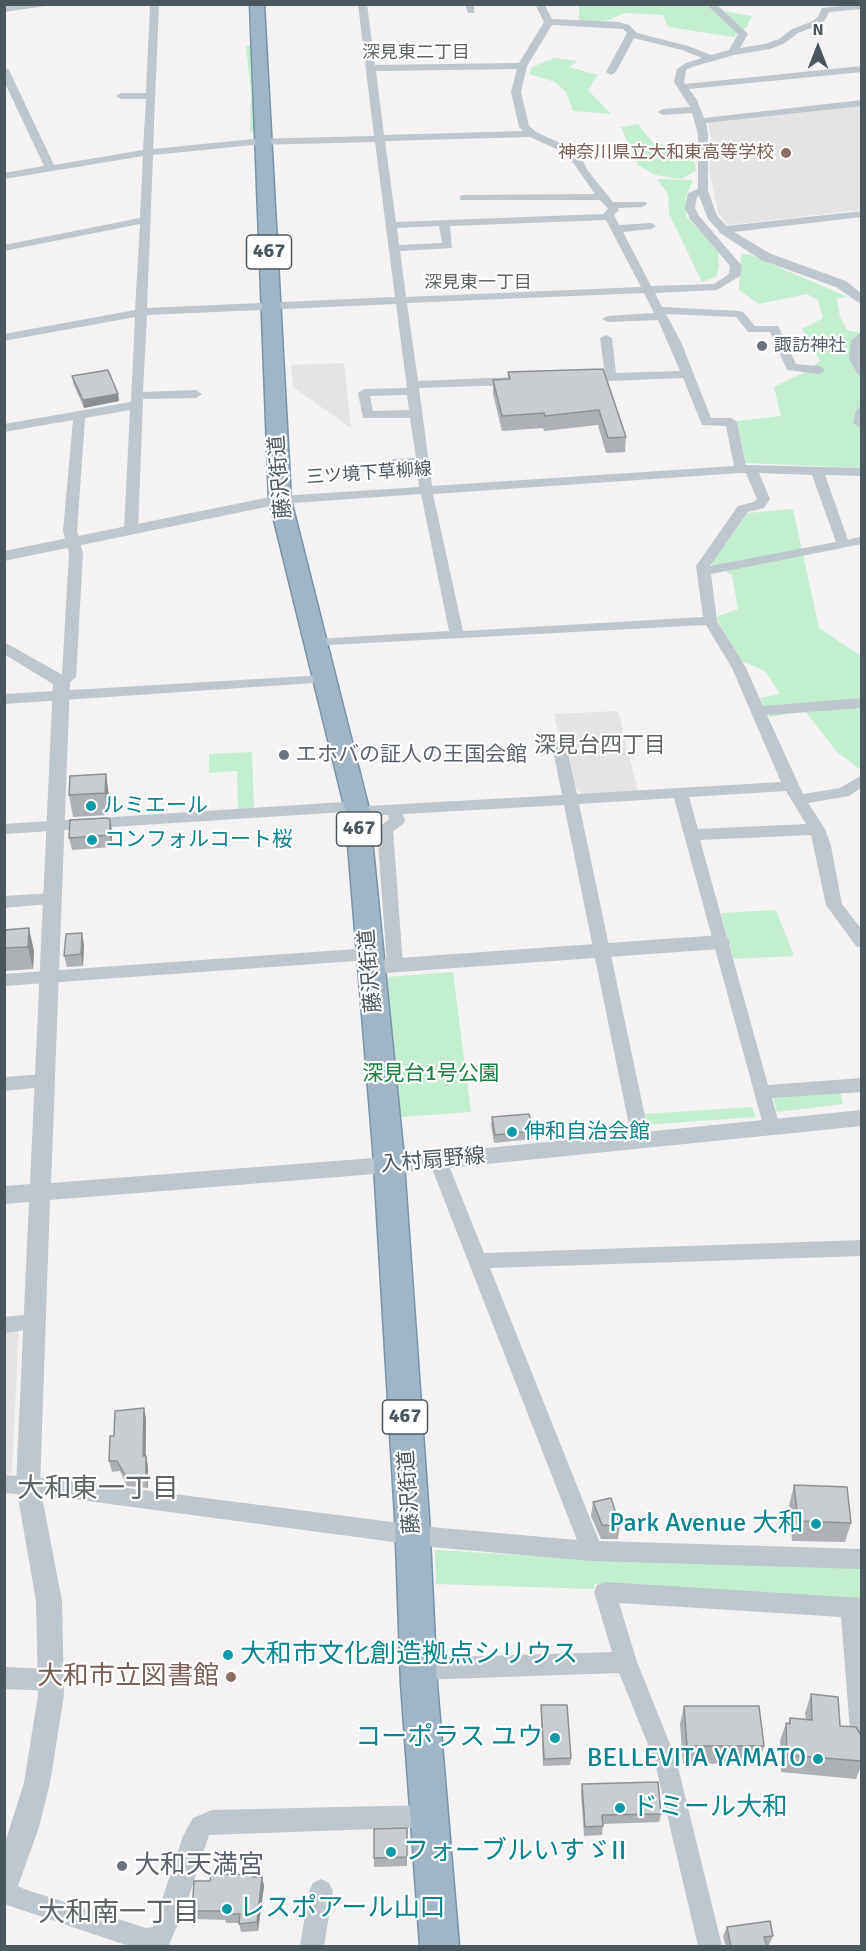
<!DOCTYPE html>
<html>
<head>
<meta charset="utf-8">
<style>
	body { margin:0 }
	#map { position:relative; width:866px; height:1951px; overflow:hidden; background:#f4f2f2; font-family:Signika,sans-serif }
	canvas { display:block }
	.frame { position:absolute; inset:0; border:6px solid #4a575f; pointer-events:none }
	.north { position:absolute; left:788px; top:18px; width:60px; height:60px; -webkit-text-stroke:4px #fff; paint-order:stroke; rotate:0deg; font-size:16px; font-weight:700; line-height:24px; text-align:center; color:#4a575f }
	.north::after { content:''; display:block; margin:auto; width:21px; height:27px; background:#4a575f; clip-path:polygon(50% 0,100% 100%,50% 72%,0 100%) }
</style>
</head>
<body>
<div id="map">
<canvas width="866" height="1951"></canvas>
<div class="frame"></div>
<div class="north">N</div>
</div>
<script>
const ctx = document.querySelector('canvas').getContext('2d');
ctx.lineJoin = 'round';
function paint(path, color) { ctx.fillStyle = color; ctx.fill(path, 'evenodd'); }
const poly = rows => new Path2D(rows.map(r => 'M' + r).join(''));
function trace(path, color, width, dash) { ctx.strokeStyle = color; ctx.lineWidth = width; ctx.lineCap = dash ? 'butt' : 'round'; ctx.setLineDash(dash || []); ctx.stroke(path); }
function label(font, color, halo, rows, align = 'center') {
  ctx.font = font + ' Signika,"Noto Sans JP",sans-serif'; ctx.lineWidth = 4.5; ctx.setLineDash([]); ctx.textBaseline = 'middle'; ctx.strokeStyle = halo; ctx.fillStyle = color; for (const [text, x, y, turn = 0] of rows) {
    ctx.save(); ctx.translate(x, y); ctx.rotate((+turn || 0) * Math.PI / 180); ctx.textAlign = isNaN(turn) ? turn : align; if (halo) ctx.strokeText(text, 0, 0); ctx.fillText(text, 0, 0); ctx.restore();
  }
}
paint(poly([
	[861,106,861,210,728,225,718,213,709,168,711,138,708,123],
	[344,363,351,428,293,387,291,365],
	[618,711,638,792,582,794,569,781,554,714],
	[19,1327,12,1472,5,1476,5,1328]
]), '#e5e3e4');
paint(poly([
	[579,5,707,5,712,9,752,16,746,28,733,37,668,27,663,15,625,13,606,21,579,21],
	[246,46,252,46,259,132,254,133,250,132,251,92],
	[554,58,578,61,569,67,598,75,588,90,611,114,573,111,566,92,555,82,529,74,532,67],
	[638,124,653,143,693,150,696,170,682,179,655,175,638,165,621,127],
	[657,179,693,180,686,197,686,216,718,251,719,265,717,276,702,282,669,214,668,194],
	[741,254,750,255,848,297,837,298,840,317,847,330,861,333,861,468,746,463,737,421,781,416,774,387,803,373,820,361,802,329,823,318,818,300,807,294,759,304,739,290],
	[793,509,819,628,861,656,861,770,837,752,805,711,770,717,760,698,780,694,765,671,739,660,716,617,738,609,732,575,711,564,748,513],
	[252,752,254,809,238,810,237,771,209,773,209,754],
	[776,910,794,956,733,959,721,913],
	[453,972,471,1112,401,1117,387,977],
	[840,1091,843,1104,777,1112,773,1097],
	[752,1107,756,1117,644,1125,643,1114],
	[435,1550,593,1559,861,1567,861,1602,731,1591,594,1584,594,1589,436,1584]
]), '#c3eed0');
const trunk = poly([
	[250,4,264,4,291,500,369,809,403,1149,429,1517,437,1684,459,1946,420,1946,401,1684,395,1517,373,1149,345,809,269,500,250,4]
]);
trace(trunk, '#7794aa', 3);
paint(poly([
	[22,4,59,4,4,12,4,6,22,4],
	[150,4,159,4,153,149,253,139,374,136,358,4,367,4,375,65,519,63,544,22,535,4,544,4,552,19,619,22,629,25,637,33,688,46,711,55,729,50,738,34,706,4,716,4,746,32,748,34,740,48,765,44,779,39,792,29,811,22,818,17,822,8,862,4,862,9,829,12,825,20,817,26,798,33,785,43,770,49,734,55,692,67,686,70,684,82,685,84,862,66,862,72,689,89,697,100,704,118,862,100,862,106,706,123,708,134,708,191,717,216,727,226,862,211,862,217,724,233,720,232,708,219,699,196,697,197,695,208,699,216,742,266,740,276,717,290,655,293,662,307,739,311,743,312,755,326,778,326,796,364,819,366,825,370,819,374,787,370,770,332,748,332,736,317,666,314,681,342,711,418,731,418,737,422,746,465,862,468,862,476,825,475,848,540,862,536,862,544,711,574,717,621,746,668,763,706,862,698,862,708,767,715,803,794,840,788,862,775,862,787,849,796,808,803,825,829,831,846,842,904,862,930,862,948,856,946,826,905,811,835,700,840,768,1085,862,1078,862,1092,772,1098,780,1127,777,1132,771,1134,765,1132,674,798,579,804,650,1140,647,1145,641,1147,635,1145,632,1140,564,805,403,814,405,821,402,825,393,831,403,965,401,969,395,971,389,969,387,965,377,829,389,819,388,815,368,816,344,812,4,834,4,824,344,802,368,806,562,795,552,745,559,740,566,745,577,794,781,782,732,668,706,625,311,646,309,643,311,640,316,639,449,631,421,494,280,504,274,500,280,496,419,487,417,466,393,467,387,463,393,459,416,458,410,418,363,418,358,393,364,389,407,388,396,304,147,315,143,392,196,390,202,394,196,398,143,399,138,530,131,534,124,530,130,410,85,418,77,531,83,553,76,677,67,685,57,685,55,682,62,675,69,553,63,531,73,420,4,432,4,424,131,402,135,317,4,341,4,334,135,310,140,224,4,251,4,245,140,218,143,156,4,179,4,173,44,166,4,81,4,67,9,70,54,165,143,150,146,99,121,99,116,96,121,93,146,93,150,4],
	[552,25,623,29,627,33,606,72,611,75,616,72,634,38,682,50,702,58,686,63,677,69,674,82,690,107,663,109,658,112,663,115,692,113,698,134,698,189,688,193,685,208,690,219,730,266,729,274,714,284,651,286,623,232,651,229,656,226,651,223,619,225,614,215,619,210,618,208,642,207,647,204,646,202,613,202,588,171,583,161,569,147,536,132,529,126,521,92,527,66,552,25],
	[517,69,511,92,519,127,523,131,384,135,376,71,517,69],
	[530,137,561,151,574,164,595,194,464,195,460,196,460,200,600,200,608,209,603,214,396,222,385,141,530,137],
	[375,142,395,297,147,308,153,155,253,145,375,142],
	[606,220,641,287,406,297,400,251,452,248,450,226,606,220],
	[439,226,442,243,399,245,397,228,439,226],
	[644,293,654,313,608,316,602,319,608,322,658,320,680,371,616,373,612,338,606,335,600,338,605,374,584,374,578,378,584,382,683,378,702,425,726,426,734,466,432,486,419,388,513,385,519,381,513,377,418,381,407,303,644,293],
	[407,395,409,410,373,411,370,396,407,395],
	[741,473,746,473,757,499,754,502,738,506,696,566,703,617,463,631,433,494,741,473],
	[759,473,812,475,836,542,710,566,748,512,764,508,770,499,759,473],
	[786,791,806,824,698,829,689,797,786,791],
	[465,4,474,4,474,13,468,13,465,4],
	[862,332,861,359,862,375,858,375,849,359,851,341,862,332],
	[862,406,862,429,853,423,856,410,862,406],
	[324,675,331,679,329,682,4,704,4,694,324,675],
	[53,893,59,895,61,899,59,903,4,908,4,896,53,893],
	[370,948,376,950,378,954,376,958,370,960,4,986,4,974,370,948],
	[46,1074,52,1076,55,1081,52,1086,4,1091,4,1077,46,1074],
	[438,1154,444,1156,447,1161,484,1253,862,1240,862,1256,490,1268,599,1541,862,1549,862,1569,592,1561,431,1547,65,1498,4,1493,4,1475,65,1480,431,1527,577,1540,429,1161,432,1156,438,1154],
	[34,1314,41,1316,44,1322,41,1328,4,1333,4,1317,34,1314],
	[605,1582,862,1598,862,1753,854,1750,851,1742,841,1617,619,1603,637,1662,676,1759,722,1946,698,1946,654,1759,619,1673,419,1680,411,1676,408,1669,411,1662,419,1658,612,1652,594,1592,597,1585,605,1582],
	[4,1667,52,1669,60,1672,63,1680,60,1688,52,1691,4,1689,4,1667],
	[429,1805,437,1808,440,1816,437,1824,429,1827,209,1835,187,1902,169,1945,167,1946,129,1946,4,1904,4,1880,24,1889,146,1928,153,1927,183,1836,193,1818,212,1810,429,1805],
	[321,1879,329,1883,333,1891,324,1946,300,1946,309,1891,313,1883,321,1879]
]), '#bec7cd');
paint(poly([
	[724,226,771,254,846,281,862,294,862,305,836,287,761,260,720,233,718,230,720,227,724,226],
	[280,495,285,497,288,500,285,503,4,561,4,551,280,495],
	[4,642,68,678,70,682,51,1183,438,1153,862,1110,862,1126,438,1169,50,1200,40,1486,62,1601,64,1695,50,1783,39,1827,14,1897,4,1901,4,1846,24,1783,38,1695,36,1601,16,1486,29,1202,4,1204,4,1186,30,1184,53,684,4,654,4,642],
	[720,935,727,937,730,942,727,947,720,949,371,974,364,972,361,967,364,962,371,960,720,935]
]), '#bec7cd');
paint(trunk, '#a0b6c6');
paint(poly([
	[603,369,626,437,625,452,606,453,598,425,544,431,543,428,502,431,493,394,493,380,508,379,508,372],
	[72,376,118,394,119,401,84,408,73,383],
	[106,774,109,797,108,815,73,817,69,795],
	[112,831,112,847,72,850,69,838],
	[4,930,34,951,33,969,4,971],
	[84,945,83,966,67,967,64,956],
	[492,1117,533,1131,532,1139,494,1143,491,1125],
	[144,1408,146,1419,146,1456,148,1467,148,1488,127,1486,120,1471,112,1472,109,1461,114,1436],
	[794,1485,851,1523,845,1542,792,1541,789,1505],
	[593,1502,620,1526,618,1539,601,1539,591,1516],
	[811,1694,840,1726,861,1735,861,1766,856,1779,781,1772,780,1741,786,1723,788,1724,790,1718,806,1719,805,1713],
	[541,1705,571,1758,570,1765,543,1766,541,1712],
	[684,1706,764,1746,759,1763,683,1764,680,1724],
	[582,1784,661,1814,659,1822,603,1824,602,1835,584,1836,581,1793],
	[407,1828,407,1866,374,1867,374,1858],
	[254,1875,254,1877,262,1877,264,1886,258,1931,241,1932,239,1923,226,1923,225,1920,194,1919,192,1911,210,1881],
	[727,1927,773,1936,769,1945,767,1945,767,1947,726,1947,723,1936]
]), '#adb0b4');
paint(poly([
	[118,394,119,401,84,408,83,400],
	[106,774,109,797,108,815,105,793],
	[110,819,112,831,112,847,110,835],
	[29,928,34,951,33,969,28,947],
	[82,933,84,945,83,966,81,954],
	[144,1408,146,1419,145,1467,143,1456],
	[146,1456,148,1467,148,1488,146,1478],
	[262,1877,264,1886,258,1931,257,1922]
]), '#8d9092');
const building = poly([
	[603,369,626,437,608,438,599,410,545,416,544,413,502,416,493,380,510,379,508,372,603,369],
	[108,370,118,394,83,400,72,376,108,370],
	[106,774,105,793,69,795,70,776,106,774],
	[106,818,110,819,110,835,69,838,70,820,106,818],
	[29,928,28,947,4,948,4,930,29,928],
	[82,933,81,954,64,956,66,934,82,933],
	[529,1114,533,1131,495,1135,492,1117,529,1114],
	[144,1408,143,1456,146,1456,146,1478,125,1475,117,1461,109,1461,110,1436,114,1436,115,1411,144,1408],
	[794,1485,847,1487,851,1523,798,1521,794,1485],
	[611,1498,620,1526,602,1525,593,1502,611,1498],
	[811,1694,838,1697,840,1726,856,1727,861,1735,861,1761,787,1755,786,1723,790,1724,790,1718,812,1720,811,1694],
	[541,1705,567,1705,571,1758,544,1759,541,1705],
	[684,1706,759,1706,764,1746,687,1746,684,1706],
	[658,1782,661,1814,602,1815,603,1826,585,1827,582,1784,658,1782],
	[407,1828,407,1857,374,1858,374,1829,407,1828],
	[211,1874,254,1875,253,1877,262,1877,257,1922,239,1924,240,1914,224,1914,224,1911,192,1911,194,1881,210,1881,211,1874],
	[770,1921,773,1936,764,1937,767,1947,731,1947,727,1927,770,1921]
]);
paint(building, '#c9cdd1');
trace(building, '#8d9092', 1.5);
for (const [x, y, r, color] of [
	[786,153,6,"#8d6e63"],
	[762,346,6,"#6b7280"],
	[284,755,6,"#6b7280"],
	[91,806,6,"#0f9aa8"],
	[92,840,6,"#0f9aa8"],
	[512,1132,6,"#0f9aa8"],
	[816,1524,6,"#0f9aa8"],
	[228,1655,6,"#0f9aa8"],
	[231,1677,6,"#8d6e63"],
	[555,1738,6,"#0f9aa8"],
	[818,1759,6,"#0f9aa8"],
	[620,1808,6,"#0f9aa8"],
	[391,1852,6,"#0f9aa8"],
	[122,1866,6,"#6b7280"],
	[227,1909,6,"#0f9aa8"]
]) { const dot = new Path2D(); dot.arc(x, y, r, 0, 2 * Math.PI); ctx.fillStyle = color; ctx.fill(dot); trace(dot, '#fff', 2); }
label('18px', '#5e6366', '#fff', [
	["深見東二丁目",416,53],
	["深見東一丁目",478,283]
]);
label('18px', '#785e54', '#fff', [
	["神奈川県立大和東高等学校",774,153]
], 'right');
label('18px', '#5b616d', '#fff', [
	["諏訪神社",774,346]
], 'left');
label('18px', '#4a575f', '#fff', [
	["三ツ境下草柳線",369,474,-4]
]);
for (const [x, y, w] of [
	[269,252,45],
	[359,829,45],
	[405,1417,45]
]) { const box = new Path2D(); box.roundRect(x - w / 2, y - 17, w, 34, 4.5); ctx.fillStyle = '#fff'; ctx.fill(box); trace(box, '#4a575f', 1.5); }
label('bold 20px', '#4a575f', null, [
	["467",269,252],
	["467",359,829],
	["467",405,1417]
]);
label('21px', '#4a575f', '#fff', [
	["藤沢街道",281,477,-95],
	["藤沢街道",371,971,-95],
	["入村扇野線",433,1161,-5],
	["藤沢街道",410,1492,-94]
]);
label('21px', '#5b616d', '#fff', [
	["エホバの証人の王国会館",296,755]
], 'left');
label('21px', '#0d838f', '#fff', [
	["ルミエール",103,806],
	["コンフォルコート桜",104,840],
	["伸和自治会館",524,1132]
], 'left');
label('21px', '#1b7f44', '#fff', [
	["深見台1号公園",431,1074]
]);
label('22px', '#5e6366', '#fff', [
	["深見台四丁目",600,746]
]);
label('26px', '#0d838f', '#fff', [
	["Park Avenue 大和",804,1524,"right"],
	["大和市文化創造拠点シリウス",240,1655],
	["コーポラス ユウ",543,1738,"right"],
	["BELLEVITA YAMATO",806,1759,"right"],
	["ドミール大和",632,1808],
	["フォーブルいすゞII",403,1852],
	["レスポアール山口",239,1909]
], 'left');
label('26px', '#785e54', '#fff', [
	["大和市立図書館",219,1677]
], 'right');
label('26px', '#5b616d', '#fff', [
	["大和天満宮",134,1866]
], 'left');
label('27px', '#5e6366', '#fff', [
	["大和東一丁目",98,1490],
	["大和南一丁目",119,1914]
]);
</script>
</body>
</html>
